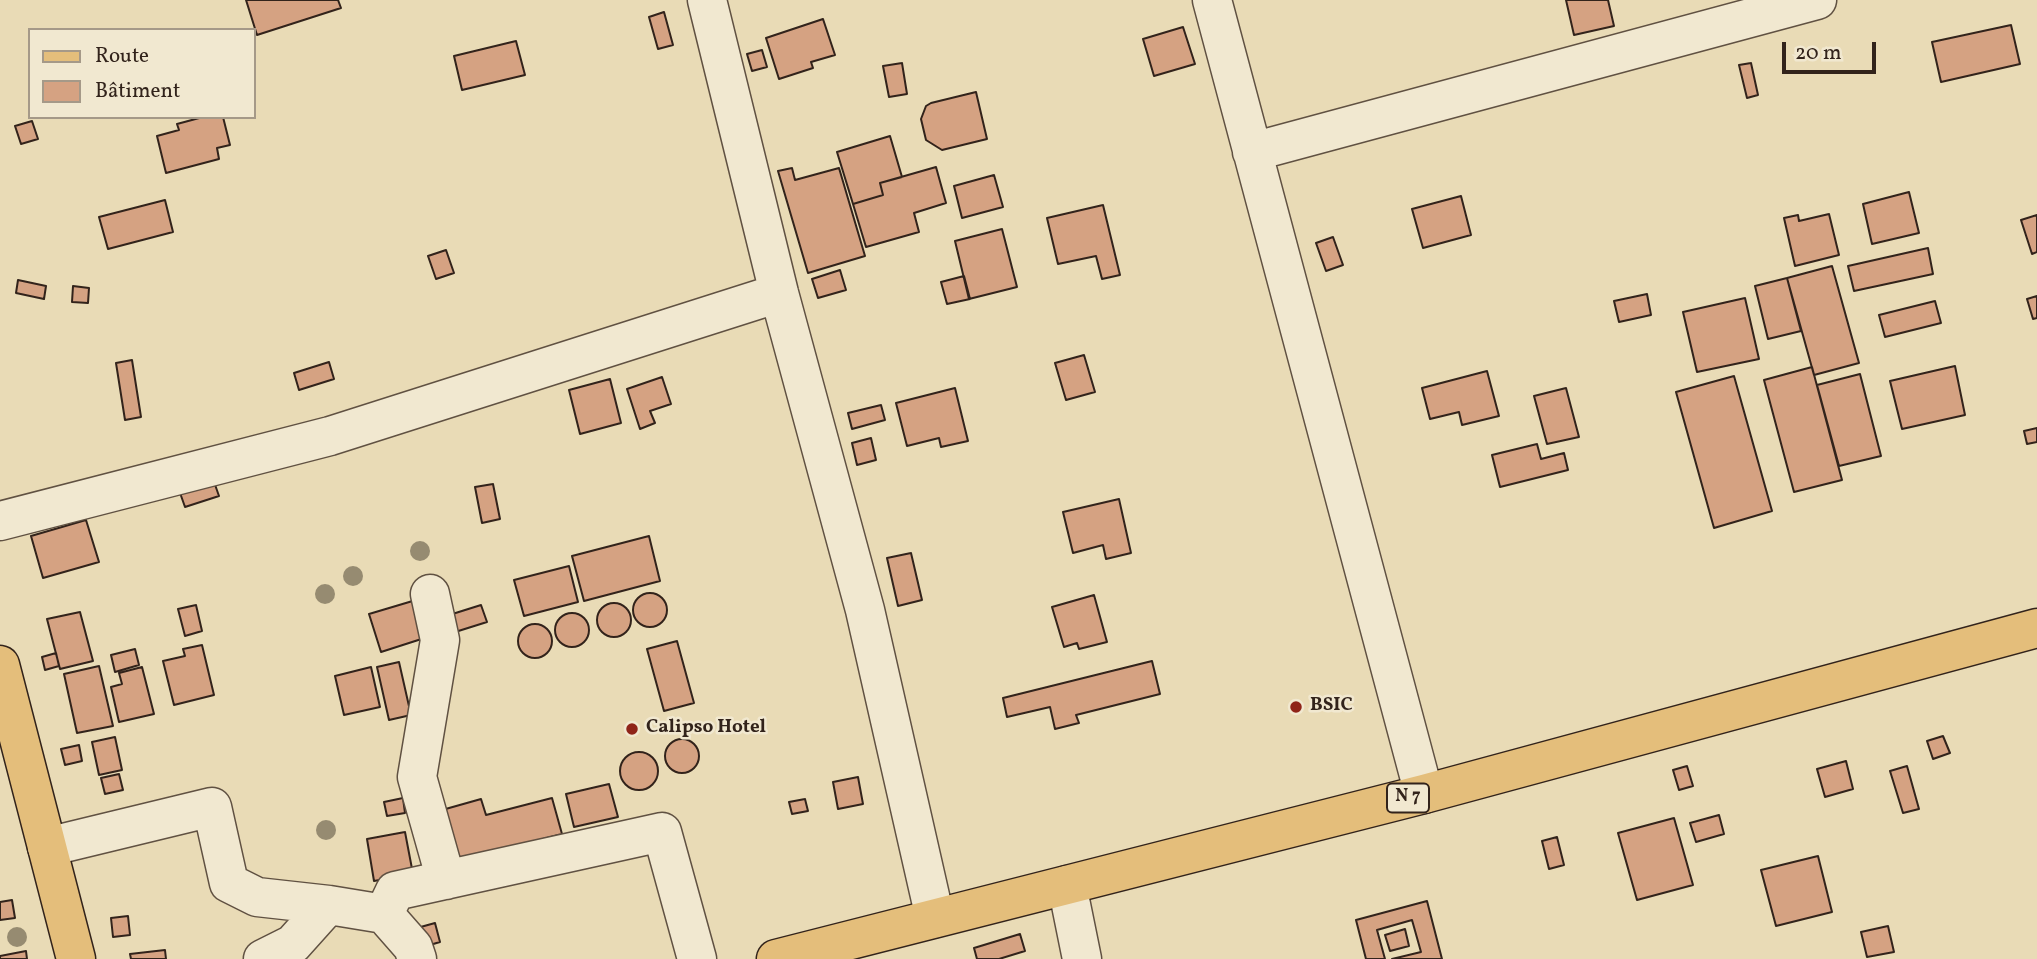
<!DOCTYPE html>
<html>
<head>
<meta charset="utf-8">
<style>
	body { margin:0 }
	#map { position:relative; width:2037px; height:959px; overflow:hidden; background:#e9dbb6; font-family:Vollkorn,serif }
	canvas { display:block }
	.legend { position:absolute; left:28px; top:28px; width:228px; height:91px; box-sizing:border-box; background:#f1e8d0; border:2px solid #a59988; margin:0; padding:9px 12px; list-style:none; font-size:21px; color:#32231b }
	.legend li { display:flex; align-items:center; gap:14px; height:35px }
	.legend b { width:35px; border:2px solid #a59988 }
	.scale { position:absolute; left:1782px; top:42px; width:94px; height:32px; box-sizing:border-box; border:4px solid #32231b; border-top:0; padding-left:9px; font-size:21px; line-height:24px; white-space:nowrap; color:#32231b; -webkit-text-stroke:5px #f1e8d0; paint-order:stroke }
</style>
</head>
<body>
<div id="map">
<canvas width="2037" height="959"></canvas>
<ul class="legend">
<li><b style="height:9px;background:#e4be7b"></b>Route</li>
<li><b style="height:19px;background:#d5a282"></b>Bâtiment</li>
</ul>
<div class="scale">20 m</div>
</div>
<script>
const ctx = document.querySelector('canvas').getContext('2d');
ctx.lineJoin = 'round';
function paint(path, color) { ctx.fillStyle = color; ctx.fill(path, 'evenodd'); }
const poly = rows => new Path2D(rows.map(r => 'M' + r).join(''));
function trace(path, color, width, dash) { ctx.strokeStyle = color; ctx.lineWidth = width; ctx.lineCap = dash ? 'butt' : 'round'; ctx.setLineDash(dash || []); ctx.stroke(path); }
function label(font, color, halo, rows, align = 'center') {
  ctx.font = font + ' Vollkorn,serif'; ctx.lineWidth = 5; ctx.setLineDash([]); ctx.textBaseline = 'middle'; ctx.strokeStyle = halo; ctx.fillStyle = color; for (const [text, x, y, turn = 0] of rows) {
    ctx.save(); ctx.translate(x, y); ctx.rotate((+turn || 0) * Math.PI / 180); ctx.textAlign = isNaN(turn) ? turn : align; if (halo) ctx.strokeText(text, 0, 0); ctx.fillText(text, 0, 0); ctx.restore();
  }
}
const building = poly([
	[246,0,338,0,341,8,257,35,246,0],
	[1566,0,1608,0,1614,26,1574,35,1566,0],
	[664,12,673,45,658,49,649,17,664,12],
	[823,19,835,55,811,62,813,68,779,79,766,38,823,19],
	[2011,25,2020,64,1941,82,1932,42,2011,25],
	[1183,27,1195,64,1154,76,1143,39,1183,27],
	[516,41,525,75,462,90,454,56,516,41],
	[762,50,767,67,752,71,747,54,762,50],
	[902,63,907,94,889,97,883,66,902,63],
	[1751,63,1758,95,1747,98,1739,65,1751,63],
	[976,92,987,139,942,150,926,140,921,119,926,106,931,103,976,92],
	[203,117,223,117,230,145,217,148,219,159,166,173,157,136,179,130,177,124,203,117],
	[32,121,38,139,21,144,15,126,32,121],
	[890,136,902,177,880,183,883,195,853,204,837,152,890,136],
	[936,167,946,203,914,213,919,232,866,247,853,204,883,195,880,183,936,167],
	[792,168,795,180,839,168,865,256,808,273,778,171,792,168],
	[994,175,1003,207,962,218,954,186,994,175],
	[1909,192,1919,233,1872,244,1863,204,1909,192],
	[1461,196,1471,235,1423,248,1412,209,1461,196],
	[165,200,173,232,108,249,99,217,165,200],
	[1103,205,1120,275,1102,279,1096,256,1058,264,1047,218,1103,205],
	[1829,214,1839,255,1795,266,1784,218,1798,215,1799,221,1829,214],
	[2037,215,2037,252,2032,254,2021,220,2037,215],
	[1002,229,1017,287,969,299,955,241,1002,229],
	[1333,237,1343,265,1326,271,1316,243,1333,237],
	[1928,248,1933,274,1854,291,1848,266,1928,248],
	[446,250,454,273,436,279,428,256,446,250],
	[1832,266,1859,363,1814,375,1787,278,1832,266],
	[840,270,846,290,818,298,812,279,840,270],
	[964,276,970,299,947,304,941,282,964,276],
	[1787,278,1801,331,1768,339,1755,286,1787,278],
	[18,280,46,286,44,299,16,293,18,280],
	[73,286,89,288,88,303,72,302,73,286],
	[1647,294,1651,315,1619,322,1614,301,1647,294],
	[2037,296,2037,318,2033,319,2027,299,2037,296],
	[1745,298,1759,359,1697,372,1683,312,1745,298],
	[1935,301,1941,323,1885,337,1879,315,1935,301],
	[1084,355,1095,392,1066,400,1055,363,1084,355],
	[132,360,141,417,125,420,116,363,132,360],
	[329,362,334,379,299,390,294,373,329,362],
	[1955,366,1965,415,1902,429,1890,381,1955,366],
	[1812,367,1842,480,1794,492,1764,380,1812,367],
	[1487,371,1499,416,1462,425,1459,412,1430,419,1422,388,1487,371],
	[1860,374,1881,456,1839,466,1817,385,1860,374],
	[1734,376,1772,511,1714,528,1676,392,1734,376],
	[662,377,671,404,650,411,655,423,640,429,627,389,662,377],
	[610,379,621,423,580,434,569,390,610,379],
	[955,388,968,441,941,447,939,438,907,446,896,403,955,388],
	[1566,388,1579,437,1547,444,1534,396,1566,388],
	[881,405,885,420,852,429,848,413,881,405],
	[2037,428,2037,442,2027,444,2024,431,2037,428],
	[871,438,876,460,857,465,852,443,871,438],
	[1537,444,1541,459,1564,453,1568,470,1500,487,1492,455,1537,444],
	[213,479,219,496,185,507,179,490,213,479],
	[493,484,500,519,482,523,475,487,493,484],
	[1119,499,1131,553,1106,559,1103,545,1073,553,1063,512,1119,499],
	[86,520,99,562,43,578,31,536,86,520],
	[649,536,660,581,584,601,572,556,649,536],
	[911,553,922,600,898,606,887,558,911,553],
	[569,566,578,602,524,616,514,580,569,566],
	'633 610a17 17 0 1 1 34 0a17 17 0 1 1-34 0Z',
	[1094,595,1107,642,1079,649,1077,643,1064,647,1052,607,1094,595],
	[426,597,437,634,381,652,369,614,426,597],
	'597 620a17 17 0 1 1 34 0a17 17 0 1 1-34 0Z',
	[196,605,202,631,185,636,178,609,196,605],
	[481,605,487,622,452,633,446,616,481,605],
	[80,612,93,661,60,669,47,619,80,612],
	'555 630a17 17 0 1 1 34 0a17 17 0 1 1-34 0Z',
	'518 641a17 17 0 1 1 34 0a17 17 0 1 1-34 0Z',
	[677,641,694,703,664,711,647,649,677,641],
	[202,645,214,695,174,705,163,661,185,656,183,649,202,645],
	[135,649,139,665,115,672,111,655,135,649],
	[56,653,59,666,45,670,42,657,56,653],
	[1152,661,1160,694,1076,715,1079,723,1055,729,1050,707,1007,717,1003,698,1152,661],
	[399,662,411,715,389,720,377,667,399,662],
	[99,666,113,726,77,733,64,674,99,666],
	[142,667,154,714,119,722,111,687,122,684,119,673,142,667],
	[371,667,380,707,344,715,335,676,371,667],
	[1943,736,1950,753,1933,759,1927,741,1943,736],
	[115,737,122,770,99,775,92,742,115,737],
	'665 756a17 17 0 1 1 34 0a17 17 0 1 1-34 0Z',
	[79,745,82,761,65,765,61,749,79,745],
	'620 771a19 19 0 1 1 38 0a19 19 0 1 1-38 0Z',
	[1846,761,1853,789,1825,797,1817,769,1846,761],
	[1687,766,1693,786,1679,790,1673,770,1687,766],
	[1907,766,1919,809,1903,813,1890,771,1907,766],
	[119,774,123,790,105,794,101,778,119,774],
	[858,777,863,804,838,809,833,782,858,777],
	[609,784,618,817,574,827,566,794,609,784],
	[403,798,405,813,387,816,384,802,403,798],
	[552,798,562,834,456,862,442,810,481,799,486,815,552,798],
	[805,799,808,811,792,814,789,802,805,799],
	[1719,815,1724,834,1696,842,1690,823,1719,815],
	[1674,818,1693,885,1637,900,1618,833,1674,818],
	[405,832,413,874,374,881,367,839,405,832],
	[1557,837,1564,865,1549,869,1542,841,1557,837],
	[1818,856,1832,912,1776,926,1761,870,1818,856],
	[12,900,15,918,0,920,0,902,12,900],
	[1427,901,1442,959,1392,959,1421,952,1412,920,1377,930,1385,959,1366,959,1356,920,1427,901],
	[128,916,130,935,113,937,111,918,128,916],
	[435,923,440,942,423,947,417,928,435,923],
	[1888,926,1894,952,1867,957,1861,932,1888,926],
	[1405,929,1409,946,1390,951,1385,935,1405,929],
	[1020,934,1025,951,999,959,977,959,974,948,1020,934],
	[165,950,166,959,131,959,130,954,165,950],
	[26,951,27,959,0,959,0,956,26,951]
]);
paint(building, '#d5a282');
trace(building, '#32231b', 2);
const minor = poly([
	[707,0,779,293,865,610,935,918],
	[1212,0,1424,794],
	[1252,152,1817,0],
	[0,521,330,436,779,293],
	[430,594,440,640,417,777,446,880],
	[47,847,212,807,229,883,257,897,329,905,384,914,413,947,417,959],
	[1067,885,1082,959],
	[384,914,395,891,662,832,697,959],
	[263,959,293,944,328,905]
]);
const major = poly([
	[0,665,76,959]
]);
const highway = poly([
	[776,959,1424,794,2037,628]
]);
trace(minor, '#605142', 41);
trace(major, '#32231b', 41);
trace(highway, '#32231b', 41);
trace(minor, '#f1e8d0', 38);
trace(major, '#e4be7b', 38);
trace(highway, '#e4be7b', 38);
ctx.fillStyle = '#968b71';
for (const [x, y] of [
	[420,551],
	[353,576],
	[325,594],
	[326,830],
	[17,937]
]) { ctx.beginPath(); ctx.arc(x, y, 10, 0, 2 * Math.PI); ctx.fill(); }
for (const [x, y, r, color] of [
	[1296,707,7,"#8f2418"],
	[632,729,7,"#8f2418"]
]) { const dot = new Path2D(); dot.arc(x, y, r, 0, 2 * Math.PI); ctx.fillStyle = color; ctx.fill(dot); trace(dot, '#f1e8d0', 2.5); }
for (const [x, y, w] of [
	[1408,798,42]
]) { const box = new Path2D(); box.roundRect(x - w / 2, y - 14.5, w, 29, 5); ctx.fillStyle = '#f1e8d0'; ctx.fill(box); trace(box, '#32231b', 2); }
label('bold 18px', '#32231b', null, [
	["N 7",1408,798]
]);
label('bold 19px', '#32231b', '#f1e8d0', [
	["BSIC",1310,707],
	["Calipso Hotel",646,729]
], 'left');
</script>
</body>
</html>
